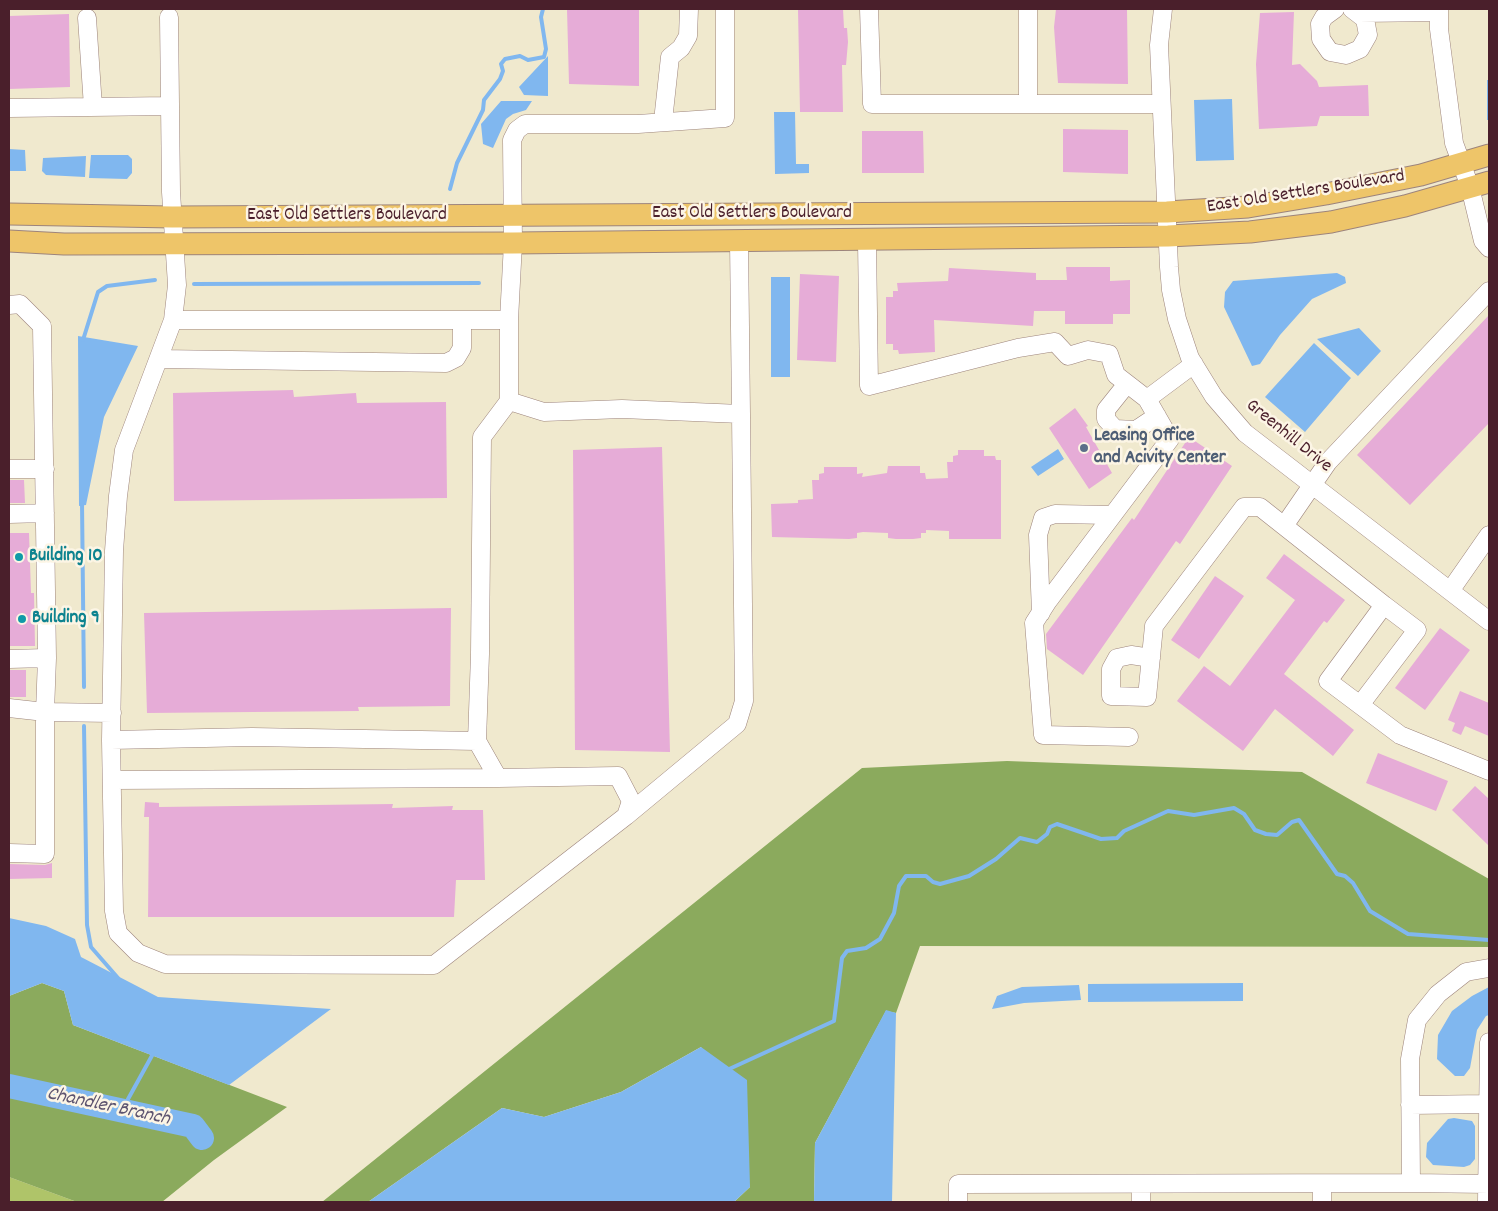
<!DOCTYPE html>
<html>
<head>
<meta charset="utf-8">
<style>
	body { margin:0 }
	#map { position:relative; width:1498px; height:1211px; overflow:hidden; background:#f0e9ce; font-family:Dekko,sans-serif }
	canvas { display:block }
	.frame { position:absolute; inset:0; border:10px solid #4a1f2b; pointer-events:none }
</style>
</head>
<body>
<div id="map">
<canvas width="1498" height="1211"></canvas>
<div class="frame"></div>
</div>
<script>
const ctx = document.querySelector('canvas').getContext('2d');
ctx.lineJoin = 'round';
function paint(path, color) { ctx.fillStyle = color; ctx.fill(path, 'evenodd'); }
const poly = rows => new Path2D(rows.map(r => 'M' + r).join(''));
function trace(path, color, width, dash) { ctx.strokeStyle = color; ctx.lineWidth = width; ctx.lineCap = dash ? 'butt' : 'round'; ctx.setLineDash(dash || []); ctx.stroke(path); }
function label(font, color, halo, rows, align = 'center') {
  ctx.font = font + ' Dekko,sans-serif'; ctx.lineWidth = 5; ctx.setLineDash([]); ctx.textBaseline = 'middle'; ctx.strokeStyle = halo; ctx.fillStyle = color; for (const [text, x, y, turn = 0] of rows) {
    ctx.save(); ctx.translate(x, y); ctx.rotate((+turn || 0) * Math.PI / 180); ctx.textAlign = isNaN(turn) ? turn : align; if (halo) ctx.strokeText(text, 0, 0); ctx.fillText(text, 0, 0); ctx.restore();
  }
}
paint(poly([
	[9,1177,77,1202,9,1202]
]), '#afc469');
paint(poly([
	[1007,761,1302,772,1489,879,1489,947,920,946,896,1013,886,1011,815,1143,814,1202,734,1202,750,1187,701,1047,621,1092,544,1117,502,1108,368,1202,322,1202,862,768],
	[42,983,64,991,73,1025,287,1107,214,1160,162,1202,77,1202,9,1177,9,996]
]), '#8baa5d');
paint(poly([
	[548,56,548,96,524,95,519,87],
	[1487,80,1489,80,1489,120,1487,120],
	[1232,99,1234,160,1196,161,1194,100],
	[501,101,532,101,526,110,513,114,506,119,493,148,483,144,481,124],
	[774,112,795,112,796,164,809,164,809,173,775,174],
	[9,149,25,150,26,171,9,171],
	[91,155,128,155,132,159,132,173,127,179,89,178],
	[86,156,85,177,46,175,42,171,43,158],
	[1337,273,1345,277,1346,283,1312,299,1280,335,1260,364,1252,366,1224,307,1225,292,1233,281],
	[771,277,790,277,790,377,771,377],
	[1359,328,1381,351,1358,376,1317,339],
	[78,336,138,346,104,417,86,505,79,506],
	[1314,343,1351,378,1305,432,1265,397],
	[1058,449,1064,459,1038,476,1031,467],
	[9,918,46,926,75,939,81,957,158,997,331,1009,229,1085,73,1025,64,991,42,983,9,996],
	[1243,983,1243,1001,1088,1002,1088,984],
	[1079,985,1081,1000,1024,1003,992,1009,997,996,1022,987],
	[1489,987,1489,1015,1486,1016,1477,1030,1470,1068,1464,1076,1455,1076,1437,1059,1438,1035,1452,1011,1472,996],
	[886,1010,896,1013,892,1202,814,1202,815,1143],
	[701,1047,747,1080,750,1187,734,1202,368,1202,502,1108,544,1117,621,1092],
	[1454,1118,1472,1121,1475,1126,1475,1159,1470,1165,1464,1167,1433,1165,1426,1157,1427,1143,1448,1119]
]), '#80b7ef');
trace(poly([
	[450,189,457,163,483,110,484,100,500,79,503,71,501,64,505,59,520,56,528,60,544,57,546,49,541,17,543,9],
	[194,284,479,283],
	[83,340,98,292,107,286,155,280],
	[82,502,84,687],
	[84,726,87,925,91,947,118,978],
	[727,1070,834,1021,842,958,847,951,866,948,880,939,894,913,899,886,906,876,926,876,933,882,940,884,969,876,996,859,1020,838,1037,842,1047,834,1050,827,1057,824,1101,839,1117,838,1124,831,1168,811,1194,815,1234,808,1244,814,1255,830,1266,834,1277,835,1292,822,1299,820,1337,874,1345,876,1353,883,1370,911,1408,934,1489,940],
	[122,1110,154,1052]
]), '#80b7ef', 4);
trace(poly([
	[9,1086,193,1126,202,1138]
]), '#80b7ef', 24);
paint(poly([
	[567,9,639,9,639,86,569,84],
	[798,9,843,9,844,28,847,28,848,42,846,65,842,65,843,112,800,112],
	[1056,9,1127,9,1128,84,1058,83,1054,27],
	[1294,12,1292,65,1300,64,1317,81,1319,87,1368,85,1369,116,1320,116,1317,126,1259,129,1256,64,1260,13],
	[69,14,70,87,9,89,9,16],
	[1063,129,1128,130,1128,174,1063,172],
	[862,131,923,131,924,173,862,173],
	[1066,267,1110,267,1110,281,1130,280,1130,314,1113,314,1113,324,1065,324,1065,311,1034,311,1033,326,934,320,935,352,899,354,898,350,893,350,893,344,886,344,886,297,893,297,893,291,898,291,897,283,948,281,949,268,1036,273,1036,280,1067,280],
	[800,274,839,276,836,362,797,360],
	[1489,315,1489,423,1410,505,1357,455],
	[293,390,294,397,356,393,357,403,446,402,447,498,174,501,173,393],
	[1075,408,1088,426,1086,427,1112,473,1089,489,1049,428],
	[1189,437,1232,466,1180,544,1176,541,1083,675,1047,649,1046,634,1132,518,1134,520],
	[662,447,670,752,575,750,573,450],
	[958,450,984,450,984,456,995,456,996,460,1001,460,1001,539,949,539,949,531,926,530,926,533,921,533,921,538,913,539,896,539,888,538,888,533,863,532,857,533,857,538,849,539,772,537,771,504,798,503,798,500,813,499,812,480,819,480,819,474,824,473,824,467,857,467,857,474,863,473,862,477,887,473,888,466,920,466,920,473,925,473,926,479,948,478,947,462,953,462,953,456,958,455],
	[9,480,24,480,25,503,9,503],
	[9,533,29,533,31,593,34,593,35,646,9,646],
	[1284,554,1345,600,1327,623,1324,621,1284,674,1354,730,1333,756,1275,709,1243,751,1177,701,1204,666,1230,686,1295,600,1266,578],
	[1215,576,1244,596,1199,659,1171,640],
	[451,608,450,706,358,707,359,711,147,713,144,613],
	[1440,628,1470,650,1425,710,1395,688],
	[9,670,26,670,26,697,9,697],
	[1460,691,1489,703,1489,736,1465,726,1461,735,1452,731,1455,723,1448,720],
	[1378,753,1448,781,1436,811,1366,783],
	[1475,786,1489,799,1489,846,1452,810],
	[145,802,159,803,159,807,393,804,392,808,453,806,452,810,483,810,485,880,456,880,454,917,148,917,149,817,144,817],
	[52,863,52,878,9,879,9,864,45,865]
]), '#e6acd7');
const minor = poly([
	[869,9,872,104,1161,104],
	[1163,9,1159,45,1169,267,1171,290,1177,319,1190,358,1214,397,1245,433,1489,621],
	[1335,9,1324,17,1320,24,1321,39,1330,52,1346,55,1360,49,1368,35,1365,19,1352,9],
	[1360,9,1359,13,1439,12],
	[1439,9,1439,29,1454,143,1470,187,1483,241,1489,248],
	[169,17,171,192,177,285,173,320,124,450,118,496,114,551,111,740,252,737,477,741,480,654,482,437,509,401,509,320,513,243,512,140,517,130,525,124,638,124,725,118,725,9],
	[87,18,93,107],
	[1028,104,1028,9],
	[9,108,170,106],
	[663,121,670,57,681,48,688,36,689,9],
	[867,241,869,386,1018,348,1055,342,1068,356,1088,350,1109,354,1116,375,1147,399],
	[1489,291,1328,462,1284,526,1384,605,1328,681,1400,735,1489,771],
	[9,305,20,304,42,326,47,658,45,712,112,713],
	[173,320,509,320],
	[159,359,446,363,456,358,462,348,462,320],
	[1126,385,1106,410,1106,419,1115,429,1136,430,1157,416],
	[509,401,544,412,622,409,741,414,739,241],
	[9,469,45,469],
	[9,514,45,513],
	[1450,591,1489,535],
	[1041,613,1038,535,1043,518,1055,514,1112,515],
	[1151,658,1131,655,1117,658,1111,669,1111,696,1147,697,1154,626,1244,507,1260,507,1284,526],
	[9,659,47,658],
	[1360,705,1417,630,1384,605],
	[9,708,45,712,45,854,9,853],
	[1129,737,1043,735,1034,623,1048,601,1170,439,1147,399,1194,364],
	[111,740,114,911,118,933,138,953,165,964,434,965,626,816,631,801,618,776,498,778,477,741],
	[112,780,498,778],
	[626,816,737,724,744,701,741,414],
	[1489,968,1466,972,1438,994,1417,1020,1410,1059,1411,1183,1489,1184],
	[1410,1105,1487,1104],
	[958,1202,958,1184,1411,1183],
	[1141,1202,1141,1185],
	[1322,1202,1322,1184],
	[1487,1202,1489,1042]
]);
const major = poly([
	[9,214,172,217,1167,212,1248,207,1326,194,1421,175,1489,155],
	[9,241,64,244,513,243,1168,236,1250,232,1331,222,1405,206,1489,182]
]);
trace(minor, '#9d847c', 19);
trace(major, '#9d847c', 23);
trace(minor, '#fff', 18);
trace(major, '#eec569', 21);
for (const [x, y, r, color] of [
	[1084,448,5,"#5c6f8a"],
	[19,557,5,"#0f9aa8"],
	[22,619,5,"#0f9aa8"]
]) { const dot = new Path2D(); dot.arc(x, y, r, 0, 2 * Math.PI); ctx.fillStyle = color; ctx.fill(dot); trace(dot, '#fcf5e5', 2); }
label('19px', '#4a1f2b', '#fcf5e5', [
	["East Old Settlers Boulevard",1306,193,-9],
	["East Old Settlers Boulevard",752,214],
	["East Old Settlers Boulevard",347,216],
	["Greenhill Drive",1288,437,39]
]);
label('bold 19px', '#4e5e75', '#fcf5e5', [
	["Leasing Office",1094,437],
	["and Acivity Center",1094,459]
], 'left');
label('bold 19px', '#0d838f', '#fcf5e5', [
	["Building 10",29,557],
	["Building 9",32,619]
], 'left');
label('italic 20px', '#5d5470', '#fcf5e5', [
	["Chandler Branch",108,1108,12]
]);
</script>
</body>
</html>
